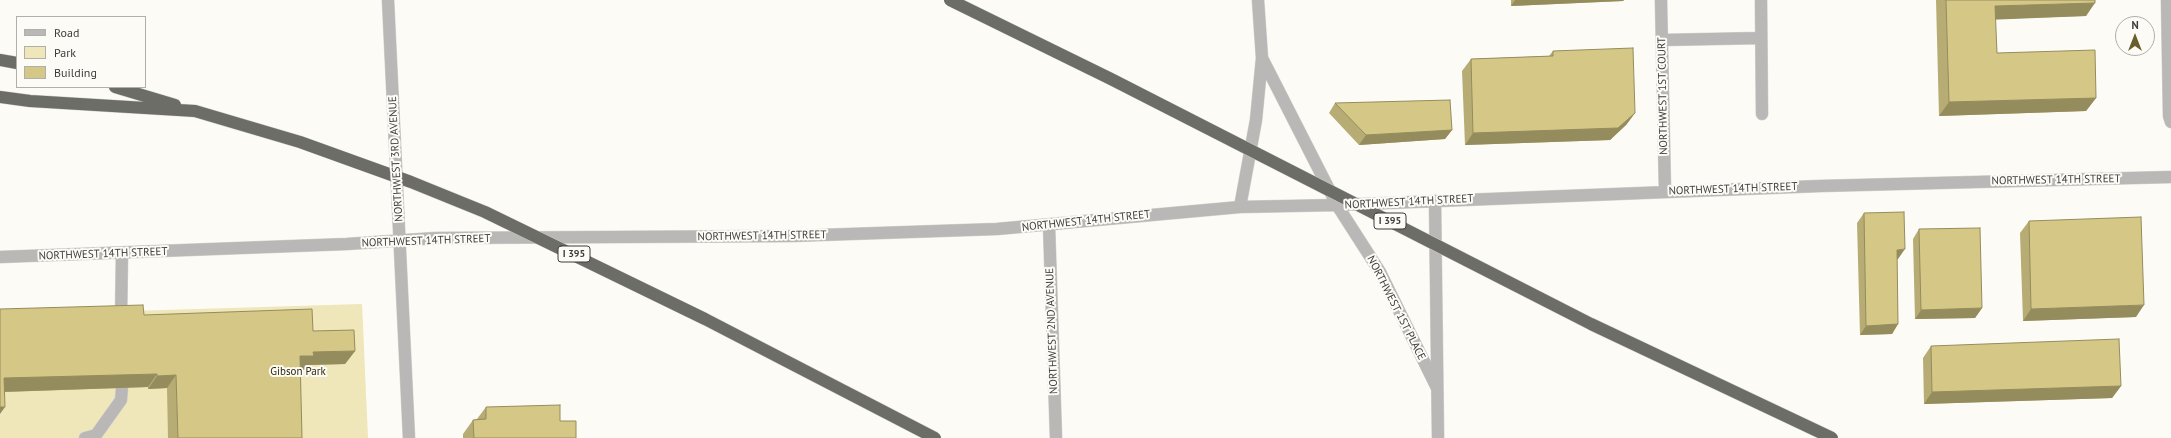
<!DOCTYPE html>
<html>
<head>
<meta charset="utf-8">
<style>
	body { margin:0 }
	#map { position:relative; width:2171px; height:438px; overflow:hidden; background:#fcfbf6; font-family:"PT Sans",sans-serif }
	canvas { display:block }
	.legend { position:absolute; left:16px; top:16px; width:130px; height:72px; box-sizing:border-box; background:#fcfbf6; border:1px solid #b0afab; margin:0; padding:5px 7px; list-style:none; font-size:12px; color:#3d3d3b }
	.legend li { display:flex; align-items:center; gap:8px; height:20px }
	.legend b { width:20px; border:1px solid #b0afab }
	.north { position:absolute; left:2115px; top:16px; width:40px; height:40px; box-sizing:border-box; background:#fcfbf6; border:1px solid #b0afab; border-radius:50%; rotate:0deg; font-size:11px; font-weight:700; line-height:16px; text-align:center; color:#3d3d3b }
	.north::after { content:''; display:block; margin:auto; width:14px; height:18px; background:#695f2c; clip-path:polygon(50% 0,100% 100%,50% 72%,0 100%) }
</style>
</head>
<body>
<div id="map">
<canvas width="2171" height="438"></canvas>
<ul class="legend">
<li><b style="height:5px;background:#b9b8b6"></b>Road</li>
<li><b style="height:11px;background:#efe6b9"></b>Park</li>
<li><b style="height:11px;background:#d5c886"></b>Building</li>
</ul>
<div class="north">N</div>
</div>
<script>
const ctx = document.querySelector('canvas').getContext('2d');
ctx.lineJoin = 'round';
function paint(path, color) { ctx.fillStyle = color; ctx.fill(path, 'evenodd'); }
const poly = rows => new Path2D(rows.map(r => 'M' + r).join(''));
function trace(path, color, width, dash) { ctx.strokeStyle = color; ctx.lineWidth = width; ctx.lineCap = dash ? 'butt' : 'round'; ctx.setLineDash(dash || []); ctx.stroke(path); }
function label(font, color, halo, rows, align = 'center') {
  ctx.font = font + ' "PT Sans",sans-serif'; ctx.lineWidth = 4; ctx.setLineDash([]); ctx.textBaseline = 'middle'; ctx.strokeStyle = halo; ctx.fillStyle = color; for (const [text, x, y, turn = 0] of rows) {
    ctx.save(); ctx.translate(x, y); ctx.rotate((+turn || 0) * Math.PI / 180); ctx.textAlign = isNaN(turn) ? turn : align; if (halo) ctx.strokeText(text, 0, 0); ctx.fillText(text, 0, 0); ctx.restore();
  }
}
paint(poly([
	[362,304,368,438,0,438,0,315]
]), '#efe6b9');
const minor = poly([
	[388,0,409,438],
	[1661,0,1665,191],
	[1761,0,1762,114],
	[2167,0,2169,116,2171,122],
	[1662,40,1761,38],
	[1262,58,1337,205,1380,272,1437,388],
	[1435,201,1438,438],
	[1240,207,1256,120,1262,58,1258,0],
	[1049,225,1056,438],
	[0,257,347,244,436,238,791,236,997,229,1240,207,1337,205,1820,186,2171,177],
	[121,319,122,253],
	[85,438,96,435,121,400,122,388]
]);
const highway = poly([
	[0,60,17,63],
	[115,87,175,105],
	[0,97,30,101,195,111]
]);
trace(minor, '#d6d5d1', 13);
trace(highway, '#d6d5d1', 13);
trace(minor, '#b9b8b6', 12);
trace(highway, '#6d6d68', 12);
const highwayBridge = poly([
	[950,0,1111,79,1591,324,1832,438],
	[195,111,300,142,411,182,485,212,705,319,935,438]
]);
trace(highwayBridge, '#d6d5d1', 13, []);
trace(highwayBridge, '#6d6d68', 12);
paint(poly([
	[1511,0,1624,0,1623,1,1511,6],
	[1936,0,2095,0,2086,16,1995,19,1997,53,2096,98,2086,111,1939,116],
	[1553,51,1635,113,1626,125,1610,140,1465,145,1462,71,1471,59,1549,56],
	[1335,103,1452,130,1445,139,1359,145,1329,113],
	[1864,213,1898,259,1897,259,1898,324,1892,334,1860,335,1857,223],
	[2029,221,2136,317,2023,321,2020,233],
	[1919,229,1982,308,1975,318,1915,319,1913,239],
	[0,309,144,315,313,331,355,351,345,364,308,365,304,370,300,370,302,438,168,438,167,388,148,389,148,387,4,392],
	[1931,346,2121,386,2112,398,1924,404,1923,358],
	[486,407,560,421,576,438,463,438,463,434,473,420,477,419]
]), '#b7ac73');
paint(poly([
	[1515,0,1624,0,1623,1,1511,6],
	[2095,3,2086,16,1986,20,1995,6],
	[2096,98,2086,111,1939,116,1949,102],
	[1635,113,1626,125,1610,140,1465,145,1473,133],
	[1452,130,1445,139,1359,145,1366,135],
	[1905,249,1898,259,1890,259,1897,250],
	[2144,305,2136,317,2023,321,2031,309],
	[1982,308,1975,318,1915,319,1921,310],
	[1898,324,1892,334,1860,335,1866,326],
	[355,351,345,364,308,365,304,370,290,370,300,356,313,352],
	[157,374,148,387,0,392,4,378],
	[176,375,167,388,148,389,157,376],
	[2121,386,2112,398,1924,404,1932,392],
	[0,407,5,407,0,414]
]), '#958c5e');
const building = poly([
	[1946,0,2095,0,2095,3,1995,6,1997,53,2095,50,2096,98,1949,102,1946,0],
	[1633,48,1635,113,1618,128,1473,133,1471,59,1553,56,1553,51,1633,48],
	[1450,100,1452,130,1366,135,1335,103,1450,100],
	[1904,212,1905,249,1897,250,1898,324,1866,326,1864,213,1904,212],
	[2141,217,2144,305,2031,309,2029,221,2141,217],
	[1980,228,1982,308,1921,310,1919,229,1980,228],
	[143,305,144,315,312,309,313,331,354,330,355,351,313,352,314,356,300,356,302,438,178,438,176,375,157,376,157,374,4,378,5,407,0,407,0,309,143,305],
	[2119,339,2121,386,1932,392,1931,346,2119,339],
	[560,405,560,421,576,421,576,438,474,438,473,420,486,419,486,407,560,405]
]);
paint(building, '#d5c886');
trace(building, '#958c5e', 1);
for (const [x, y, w] of [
	[1390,221,32],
	[574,254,32]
]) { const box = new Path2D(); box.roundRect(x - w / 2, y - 8, w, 16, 3); ctx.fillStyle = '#fcfbf6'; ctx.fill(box); trace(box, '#3d3d3b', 1); }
label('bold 10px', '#3d3d3b', null, [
	["I 395",1390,221],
	["I 395",574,254]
]);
label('11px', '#3d3d3b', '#fcfbf6', [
	["NORTHWEST 1ST COURT",1663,96,-91],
	["NORTHWEST 3RD AVENUE",396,159,-93],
	["NORTHWEST 14TH STREET",2056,180,-1],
	["NORTHWEST 14TH STREET",1733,189,-2],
	["NORTHWEST 14TH STREET",1409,202,-3],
	["NORTHWEST 14TH STREET",1086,221,-6],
	["NORTHWEST 14TH STREET",762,236,-1],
	["NORTHWEST 14TH STREET",426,241,-2],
	["NORTHWEST 14TH STREET",103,254,-2],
	["NORTHWEST 1ST PLACE",1396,308,63],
	["NORTHWEST 2ND AVENUE",1052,331,-92]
]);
label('11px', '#2f290b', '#fcfbf6', [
	["Gibson Park",298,372]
]);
</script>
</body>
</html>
